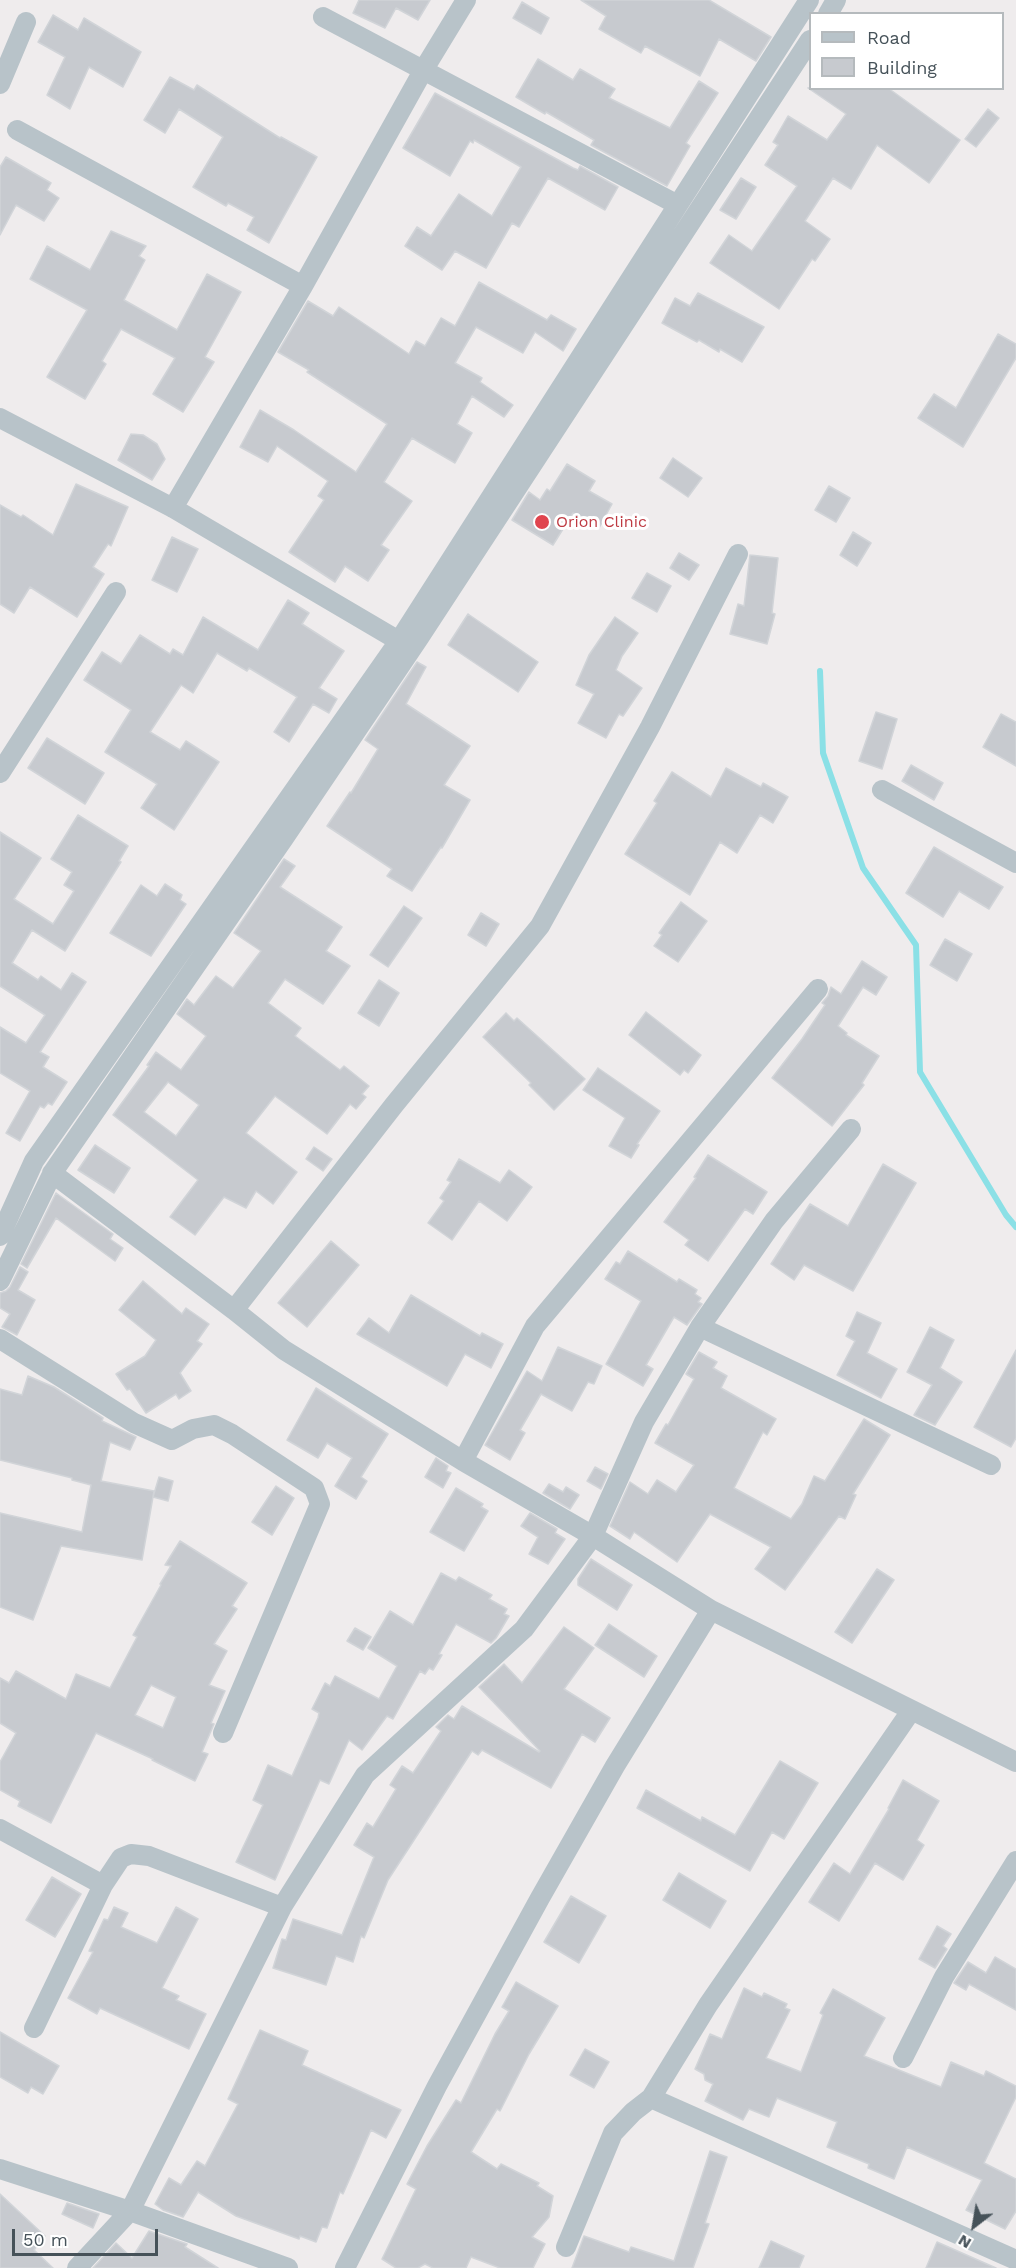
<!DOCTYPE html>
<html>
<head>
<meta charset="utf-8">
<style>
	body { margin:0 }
	#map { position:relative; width:1016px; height:2268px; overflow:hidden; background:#efeced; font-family:"Work Sans",sans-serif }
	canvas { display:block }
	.legend { position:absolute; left:809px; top:12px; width:195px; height:78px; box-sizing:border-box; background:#fff; border:2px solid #b5babd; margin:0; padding:8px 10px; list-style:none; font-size:18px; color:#465259 }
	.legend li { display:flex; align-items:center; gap:12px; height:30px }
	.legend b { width:30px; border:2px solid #b5babd }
	.north { position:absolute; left:944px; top:2196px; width:60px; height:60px; -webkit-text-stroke:4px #fff; paint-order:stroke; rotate:211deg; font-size:16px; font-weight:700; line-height:24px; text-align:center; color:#465259 }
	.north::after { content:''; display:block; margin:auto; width:21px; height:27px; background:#465259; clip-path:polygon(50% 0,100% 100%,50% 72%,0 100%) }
	.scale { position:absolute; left:12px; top:2229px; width:146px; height:27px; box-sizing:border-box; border:3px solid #465259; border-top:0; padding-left:8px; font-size:18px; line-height:21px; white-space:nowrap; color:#465259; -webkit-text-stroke:4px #fff; paint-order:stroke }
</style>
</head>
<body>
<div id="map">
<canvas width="1016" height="2268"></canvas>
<ul class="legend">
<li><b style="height:8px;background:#b8c3c9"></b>Road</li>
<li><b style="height:16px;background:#c7cacf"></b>Building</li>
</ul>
<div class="north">N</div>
<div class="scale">50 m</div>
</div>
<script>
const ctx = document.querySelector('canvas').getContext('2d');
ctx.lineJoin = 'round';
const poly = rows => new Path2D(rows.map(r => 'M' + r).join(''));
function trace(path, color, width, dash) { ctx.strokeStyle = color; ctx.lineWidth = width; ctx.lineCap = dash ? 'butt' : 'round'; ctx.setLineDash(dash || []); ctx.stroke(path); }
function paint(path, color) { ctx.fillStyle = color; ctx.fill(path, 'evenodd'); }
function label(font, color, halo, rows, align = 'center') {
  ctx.font = font + ' "Work Sans",sans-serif'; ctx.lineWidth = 6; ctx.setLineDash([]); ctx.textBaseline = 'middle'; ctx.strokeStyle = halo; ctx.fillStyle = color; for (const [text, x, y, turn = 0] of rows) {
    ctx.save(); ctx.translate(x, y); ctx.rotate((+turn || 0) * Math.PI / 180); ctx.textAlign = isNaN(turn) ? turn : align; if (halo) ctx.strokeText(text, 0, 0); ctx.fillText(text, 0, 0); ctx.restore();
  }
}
trace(poly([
	[820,671,823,753,863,868,916,945,920,1072,1006,1215,1016,1227]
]), '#8be0e6', 6);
const building = poly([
	[359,0,430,0,418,20,396,8,385,28,353,13,359,0],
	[581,0,709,0,771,37,756,61,719,39,700,76,645,46,641,53,599,29,606,16,581,0],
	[522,2,549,18,541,34,513,18,522,2],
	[53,15,78,30,84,18,141,52,123,87,89,67,70,109,47,95,65,57,38,42,53,15],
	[538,59,573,80,580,69,615,89,609,98,670,128,699,81,718,93,686,143,690,146,667,186,591,145,594,140,546,112,545,114,516,97,538,59],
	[170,77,194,90,197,85,280,138,281,137,317,157,269,243,247,230,254,217,228,203,226,206,193,187,223,137,179,109,165,133,144,120,170,77],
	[808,88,888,88,960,140,929,183,877,145,851,189,833,178,805,221,830,239,815,261,812,259,779,309,710,263,729,235,752,251,797,186,765,165,778,145,773,142,788,116,827,140,846,114,808,88],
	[435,93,573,168,578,170,580,166,618,187,605,210,548,178,519,227,512,223,486,268,455,251,442,270,405,246,417,227,431,236,459,194,492,216,521,167,474,140,473,143,470,141,450,176,403,148,435,93],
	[988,109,999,118,976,147,965,139,988,109],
	[6,157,51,183,47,190,59,198,44,221,16,205,0,235,0,167,6,157],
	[741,178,756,187,736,219,720,210,741,178],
	[111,231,146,246,139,256,145,260,124,300,177,330,207,274,241,292,205,357,214,362,183,412,153,394,175,358,121,329,102,361,106,364,85,399,47,377,87,310,30,279,47,246,90,270,111,231],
	[479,282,547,320,551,315,576,329,563,351,535,332,523,353,476,327,455,363,482,378,480,382,513,405,504,417,472,396,457,424,472,433,455,463,412,438,384,482,412,501,381,545,389,550,368,581,345,566,335,582,289,552,324,500,318,496,328,481,277,446,268,462,240,447,260,410,294,430,356,472,387,424,307,372,309,370,278,352,308,301,333,316,339,307,409,354,416,341,425,346,441,318,455,326,479,282],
	[698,293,764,327,742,362,720,349,719,352,699,340,697,342,662,323,675,298,690,306,698,293],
	[998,334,1016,344,1016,358,963,447,918,418,934,394,956,408,998,334],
	[131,434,143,435,157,444,165,459,152,480,118,460,131,434],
	[673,458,702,478,688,497,660,478,673,458],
	[567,464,595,481,589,491,612,504,599,528,573,513,553,545,512,520,529,492,540,500,547,489,550,491,567,464],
	[76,484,128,507,111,546,108,544,93,567,104,574,77,617,30,587,14,613,0,604,0,505,21,517,23,515,53,535,76,484],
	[829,486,850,498,836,522,815,510,829,486],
	[853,532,871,543,857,566,840,555,853,532],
	[172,537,198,549,177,592,152,580,172,537],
	[679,553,699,565,689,580,670,568,679,553],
	[750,555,778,558,772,613,775,614,767,644,730,634,738,604,744,606,750,555],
	[647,573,671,586,657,612,632,598,647,573],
	[288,600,309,613,302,624,344,651,319,688,337,699,329,713,313,704,289,742,274,732,297,697,249,668,247,671,217,653,193,693,181,685,150,732,180,750,186,741,219,762,174,830,141,808,157,784,105,752,131,710,84,680,102,652,121,664,140,635,170,654,173,649,183,655,203,617,258,650,288,600],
	[468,614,538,662,518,692,448,645,468,614],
	[615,617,638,633,622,656,616,670,642,688,623,716,619,714,606,738,578,723,594,694,576,685,589,655,615,617],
	[417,662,426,667,406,704,470,746,444,785,470,800,442,848,441,847,412,891,387,876,392,869,327,826,350,792,351,793,378,749,365,740,417,662],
	[876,712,897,719,882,769,859,761,876,712],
	[1001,714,1016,722,1016,766,983,747,1001,714],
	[47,738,104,773,85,804,28,768,47,738],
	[911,765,943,783,934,800,902,781,911,765],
	[726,768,761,787,763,783,788,797,773,823,760,815,737,853,720,842,690,895,625,854,657,803,654,801,672,772,711,797,726,768],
	[78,815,128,846,119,861,121,862,65,951,32,930,12,963,38,980,41,976,61,990,72,973,86,982,40,1052,49,1057,43,1067,67,1082,52,1105,48,1103,44,1108,40,1106,20,1141,6,1133,30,1091,0,1073,0,1027,26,1043,45,1015,0,986,0,832,41,858,14,899,53,924,74,891,64,885,72,872,51,859,78,815],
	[934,847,1003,887,989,909,959,891,943,917,906,893,934,847],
	[284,859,295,866,280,887,342,927,326,951,350,966,323,1004,285,979,268,1003,301,1028,295,1036,340,1070,344,1066,369,1086,362,1094,366,1097,356,1109,350,1104,327,1134,275,1096,246,1133,297,1172,273,1204,256,1191,246,1208,224,1197,195,1235,170,1217,198,1180,113,1115,149,1066,147,1065,156,1052,181,1070,206,1036,177,1014,187,999,194,1005,216,976,233,988,261,951,234,933,284,859],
	[168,1082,199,1105,176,1136,144,1112,168,1082],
	[165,884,182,895,180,900,186,904,151,956,110,933,141,885,157,896,165,884],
	[681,902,707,921,678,962,654,946,662,935,659,933,681,902],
	[404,906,422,918,388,967,370,955,404,906],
	[481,913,499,924,486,946,468,935,481,913],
	[945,939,972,954,957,981,930,965,945,939],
	[862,961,887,977,876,995,863,987,838,1026,847,1033,846,1035,879,1056,862,1083,864,1085,832,1126,772,1078,802,1039,825,1005,822,1003,828,996,831,987,841,994,862,961],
	[379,980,399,993,379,1026,358,1013,379,980],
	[646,1012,701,1055,688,1073,684,1070,680,1075,629,1035,646,1012],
	[506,1013,514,1021,517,1018,585,1079,554,1110,529,1085,531,1083,483,1037,506,1013],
	[598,1068,660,1111,637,1144,639,1145,631,1158,609,1146,625,1118,583,1090,598,1068],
	[95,1145,130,1168,114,1193,78,1170,95,1145],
	[314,1147,332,1159,323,1171,306,1159,314,1147],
	[708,1155,767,1192,753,1214,745,1209,708,1261,685,1245,689,1240,664,1222,696,1178,694,1177,708,1155],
	[459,1159,500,1183,509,1170,532,1187,507,1221,479,1201,452,1240,428,1223,444,1201,440,1198,451,1182,447,1180,459,1159],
	[883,1164,916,1183,853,1291,804,1265,794,1280,771,1264,810,1204,848,1226,883,1164],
	[56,1193,113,1234,110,1239,123,1248,115,1261,56,1218,27,1268,21,1264,56,1193],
	[331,1241,359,1265,307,1327,278,1303,331,1241],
	[628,1251,677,1282,679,1279,697,1290,695,1294,701,1298,698,1302,702,1304,687,1325,674,1317,646,1365,653,1369,643,1386,606,1364,641,1301,605,1279,616,1262,620,1264,628,1251],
	[20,1267,28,1272,18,1290,35,1300,17,1335,2,1327,10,1314,0,1308,0,1293,6,1291,10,1287,20,1267],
	[143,1281,182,1314,186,1308,209,1324,197,1341,202,1344,180,1373,191,1391,179,1399,176,1394,146,1413,130,1389,127,1390,116,1374,145,1356,156,1340,119,1310,143,1281],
	[411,1295,480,1336,482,1333,503,1344,491,1368,465,1354,447,1386,357,1334,369,1318,389,1333,411,1295],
	[857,1312,881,1323,867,1353,897,1369,881,1398,837,1375,855,1341,846,1336,857,1312],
	[930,1327,954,1340,940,1368,962,1382,935,1425,914,1415,932,1385,907,1372,930,1327],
	[558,1347,602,1366,594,1384,588,1382,572,1411,541,1394,520,1430,525,1433,510,1460,485,1445,527,1371,542,1381,558,1347],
	[1016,1350,1016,1438,1011,1447,974,1427,1016,1350],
	[699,1352,717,1362,713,1368,727,1376,721,1388,776,1419,767,1435,763,1432,734,1488,791,1519,802,1504,814,1476,825,1481,864,1419,890,1435,853,1494,856,1495,845,1519,839,1516,785,1590,755,1569,771,1547,710,1514,677,1562,634,1532,630,1539,610,1526,630,1482,648,1494,657,1480,676,1492,694,1465,655,1443,666,1424,668,1425,694,1379,686,1374,699,1352],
	[28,1376,54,1387,103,1418,102,1421,136,1437,130,1450,110,1442,101,1481,154,1491,142,1560,61,1546,33,1620,0,1607,0,1513,82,1532,91,1485,72,1480,72,1478,0,1460,0,1389,22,1395,28,1376],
	[316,1388,388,1434,361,1477,367,1481,356,1499,335,1486,352,1458,327,1443,318,1458,287,1440,316,1388],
	[436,1458,448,1466,446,1471,451,1473,443,1488,425,1477,436,1458],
	[595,1467,608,1474,601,1489,587,1481,595,1467],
	[159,1477,173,1481,168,1501,153,1497,159,1477],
	[549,1484,563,1492,566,1487,579,1495,570,1509,543,1493,549,1484],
	[276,1486,294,1498,272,1535,252,1522,276,1486],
	[456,1488,483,1504,481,1507,488,1511,464,1551,430,1532,456,1488],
	[530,1513,557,1529,555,1533,565,1539,548,1564,529,1554,538,1537,521,1526,530,1513],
	[180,1541,247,1583,232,1606,237,1609,214,1644,227,1651,209,1685,225,1691,211,1723,214,1724,202,1752,208,1754,195,1781,152,1760,153,1759,96,1733,51,1823,18,1806,20,1801,0,1790,0,1762,16,1733,0,1723,0,1678,9,1683,16,1671,66,1699,76,1674,110,1688,137,1637,133,1635,161,1585,160,1584,171,1566,165,1565,180,1541],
	[151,1685,176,1697,163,1728,135,1715,151,1685],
	[591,1559,632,1585,617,1610,578,1585,578,1579,591,1559],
	[877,1569,894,1580,852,1643,835,1632,877,1569],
	[441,1573,456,1581,459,1577,492,1595,489,1599,507,1609,504,1614,509,1616,496,1638,491,1643,456,1624,439,1654,442,1655,433,1670,429,1668,425,1674,420,1671,393,1719,387,1716,362,1750,349,1740,329,1784,320,1780,275,1880,236,1862,263,1805,253,1800,268,1765,292,1776,318,1718,319,1713,312,1709,325,1683,330,1686,335,1676,379,1699,397,1666,368,1648,390,1611,413,1625,441,1573],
	[609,1624,657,1656,644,1677,595,1645,609,1624],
	[564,1627,594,1648,564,1689,610,1718,595,1742,582,1734,551,1788,482,1750,478,1755,472,1751,388,1880,364,1938,361,1936,353,1962,336,1956,326,1985,273,1968,282,1939,286,1940,293,1919,342,1935,374,1857,354,1845,367,1823,373,1827,396,1789,390,1785,402,1766,413,1773,441,1731,436,1727,448,1715,454,1719,462,1706,539,1752,540,1751,479,1687,504,1664,522,1683,564,1627],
	[355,1628,371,1637,363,1650,347,1641,355,1628],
	[780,1761,818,1783,784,1839,772,1832,750,1871,637,1808,646,1790,701,1821,702,1817,735,1835,780,1761],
	[903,1780,939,1801,917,1840,924,1845,903,1880,875,1863,839,1921,809,1902,834,1863,850,1874,889,1809,888,1808,903,1780],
	[679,1873,726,1901,710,1928,663,1900,679,1873],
	[52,1877,81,1894,55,1937,26,1920,52,1877],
	[571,1896,606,1916,579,1963,544,1942,571,1896],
	[114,1907,128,1913,121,1927,157,1943,176,1907,198,1919,162,1988,179,1996,176,2000,206,2014,189,2049,100,2008,97,2014,68,1998,93,1952,89,1951,104,1919,108,1920,114,1907],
	[937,1926,951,1934,943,1946,947,1949,935,1968,919,1959,937,1926],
	[995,1957,1016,1969,1016,2010,969,1984,966,1990,954,1983,968,1962,986,1973,995,1957],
	[516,1982,558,2006,529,2054,500,2111,497,2109,471,2152,497,2169,501,2164,539,2183,537,2186,553,2196,549,2217,532,2237,545,2244,533,2268,500,2268,471,2257,466,2268,433,2268,425,2264,418,2268,396,2268,382,2259,416,2189,407,2184,427,2146,456,2100,461,2103,495,2034,509,2011,502,2007,516,1982],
	[744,1988,762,1997,764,1993,787,2004,785,2008,790,2010,766,2058,801,2072,823,2015,820,2013,833,1989,885,2018,864,2056,941,2087,951,2062,984,2076,986,2071,1016,2086,1016,2097,984,2163,1016,2179,1016,2211,1005,2229,966,2210,982,2180,907,2147,894,2179,868,2168,869,2164,827,2147,837,2122,777,2098,769,2117,749,2109,743,2120,705,2101,713,2084,705,2080,704,2074,695,2069,710,2034,722,2039,744,1988],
	[260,2030,308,2051,302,2065,401,2110,386,2138,371,2130,343,2194,340,2192,327,2228,322,2227,316,2242,300,2236,299,2239,236,2216,198,2192,183,2217,163,2210,155,2204,169,2178,181,2185,197,2161,205,2166,238,2104,228,2099,260,2030],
	[0,2032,59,2066,43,2094,31,2087,28,2093,0,2077,0,2032],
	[585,2049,609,2062,594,2088,570,2075,585,2049],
	[710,2151,727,2157,705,2223,709,2224,693,2268,572,2268,584,2236,629,2252,631,2247,674,2261,710,2151],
	[0,2194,45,2236,34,2250,53,2268,0,2268,0,2194],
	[67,2203,99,2214,93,2228,62,2214,67,2203],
	[149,2231,187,2244,185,2247,218,2268,93,2268,116,2243,132,2258,149,2231],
	[771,2241,804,2256,799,2268,759,2268,771,2241],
	[937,2242,996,2268,926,2268,937,2242]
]);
paint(building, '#c7cacf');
trace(building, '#d1d4d8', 1.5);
trace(poly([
	[828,14,836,0],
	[323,17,678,205],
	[0,84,26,22],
	[17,130,303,286],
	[0,418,173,508,399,641],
	[173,508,303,286,424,69,466,0],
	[0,773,116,592],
	[882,790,1016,863],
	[52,1173,234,1310,284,1350,463,1461,593,1536,711,1610,1016,1762],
	[0,1236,34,1161,399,641,809,0],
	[0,1281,53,1172,284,838,419,638,810,40],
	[234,1310,394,1105,540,926,650,727,738,554],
	[700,1327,991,1465],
	[0,1339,134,1423,172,1440,193,1429,214,1425,232,1434,314,1488,320,1504,223,1733],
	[463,1461,535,1326,818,989],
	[0,1829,103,1885,121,1858,131,1854,149,1856,282,1907,130,2211,77,2268],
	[282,1907,365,1775,524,1629,593,1536,644,1422,700,1327,774,1221,851,1129],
	[34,2028,103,1885],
	[903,2058,944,1977,1016,1861],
	[651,2098,1016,2260],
	[0,2169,130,2211,288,2268],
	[566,2247,613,2133,633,2112,651,2098,708,2005,911,1711],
	[345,2268,437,2086,540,1898,615,1766,711,1610]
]), '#b8c3c9', 20);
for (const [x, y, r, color] of [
	[542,522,8,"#e0444e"]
]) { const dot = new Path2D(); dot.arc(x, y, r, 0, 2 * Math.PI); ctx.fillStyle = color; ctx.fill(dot); trace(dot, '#fff', 2); }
label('16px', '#be3a42', '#fff', [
	["Orion Clinic",556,522]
], 'left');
</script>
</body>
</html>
